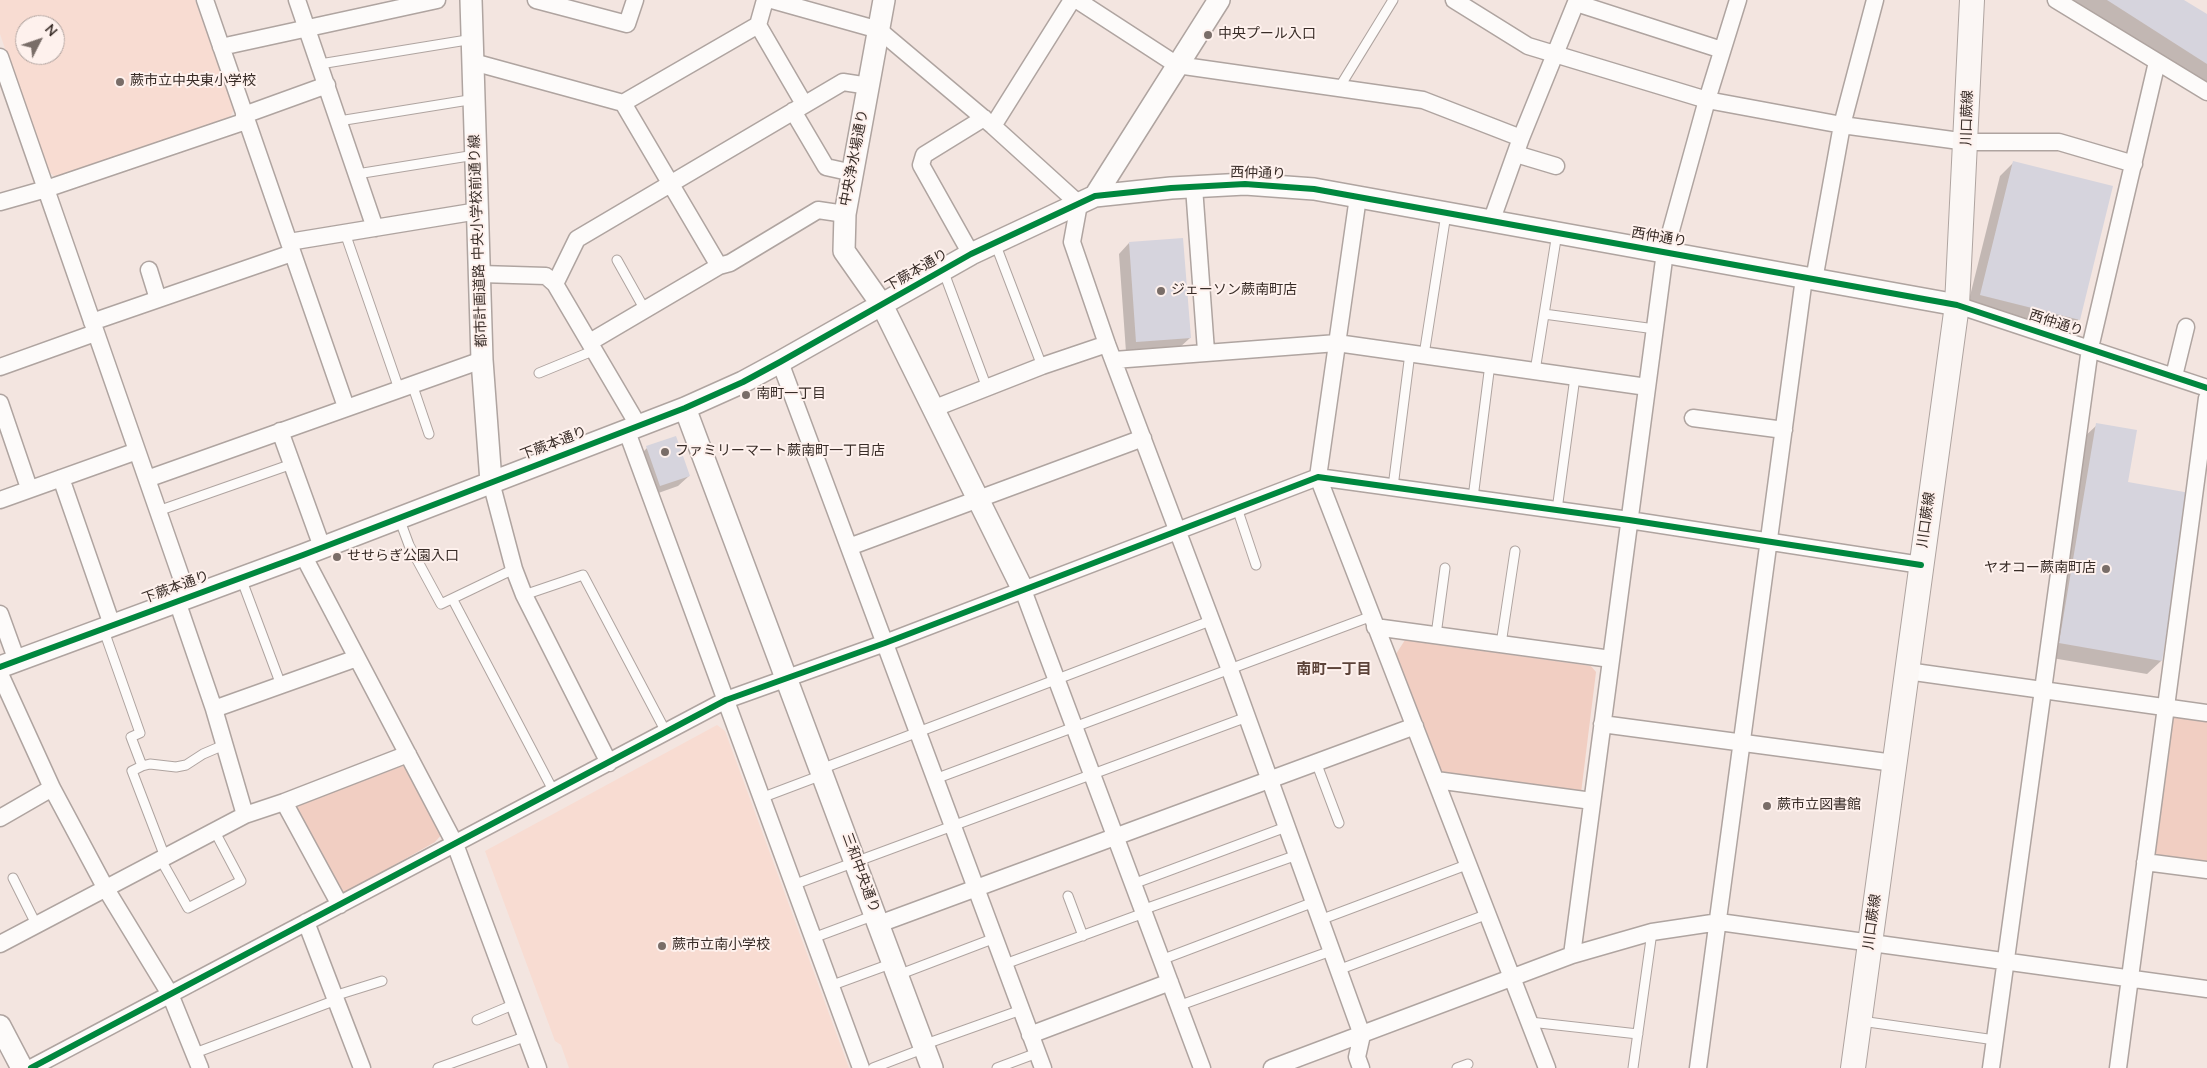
<!DOCTYPE html>
<html>
<head>
<meta charset="utf-8">
<style>
	body { margin:0 }
	#map { position:relative; width:2207px; height:1068px; overflow:hidden; background:#f3e5e0; font-family:"Nunito Sans",sans-serif }
	canvas { display:block }
	.north { position:absolute; left:15px; top:15px; width:50px; height:50px; box-sizing:border-box; background:#fef1ed; border:1px solid #afa29e; border-radius:50%; rotate:49deg; font-size:14px; font-weight:700; line-height:20px; text-align:center; color:#382c27 }
	.north::after { content:''; display:block; margin:auto; width:18px; height:22px; background:#796d68; clip-path:polygon(50% 0,100% 100%,50% 72%,0 100%) }
</style>
</head>
<body>
<div id="map">
<canvas width="2207" height="1068"></canvas>
<div class="north">N</div>
</div>
<script>
const ctx = document.querySelector('canvas').getContext('2d');
ctx.lineJoin = 'round';
function paint(path, color) { ctx.fillStyle = color; ctx.fill(path, 'evenodd'); }
const poly = rows => new Path2D(rows.map(r => 'M' + r).join(''));
function trace(path, color, width, dash) { ctx.strokeStyle = color; ctx.lineWidth = width; ctx.lineCap = dash ? 'butt' : 'round'; ctx.setLineDash(dash || []); ctx.stroke(path); }
function label(font, color, halo, rows, align = 'center') {
  ctx.font = font + ' "Nunito Sans","Noto Sans JP",sans-serif'; ctx.lineWidth = 4; ctx.setLineDash([]); ctx.textBaseline = 'middle'; ctx.strokeStyle = halo; ctx.fillStyle = color; for (const [text, x, y, turn = 0] of rows) {
    ctx.save(); ctx.translate(x, y); ctx.rotate((+turn || 0) * Math.PI / 180); ctx.textAlign = isNaN(turn) ? turn : align; if (halo) ctx.strokeText(text, 0, 0); ctx.fillText(text, 0, 0); ctx.restore();
  }
}
paint(poly([
	[0,0,195,0,234,109,230,117,56,177,47,171,0,34],
	[25,25,55,25,55,55,25,55],
	[717,725,725,731,849,1068,569,1068,561,1045,555,1041,485,851]
]), '#f8dcd2');
paint(poly([
	[1405,640,1591,666,1596,672,1581,793,1442,773,1396,654],
	[2170,714,2207,719,2207,863,2154,855],
	[403,766,409,767,443,833,435,842,345,893,337,892,296,810,298,805]
]), '#f1cec2');
paint(poly([
	[2072,0,2182,0,2207,16,2207,86],
	[2014,162,2079,319,2065,332,1967,308,2000,176],
	[1129,243,1190,338,1179,348,1126,352,1119,254],
	[2097,425,2127,483,2189,494,2161,661,2147,674,2046,657,2083,438],
	[647,448,689,476,678,486,650,496,637,458]
]), '#0003');
paint(poly([
	[2107,0,2184,0,2207,14,2207,64],
	[2013,161,2113,186,2080,320,1980,295],
	[1183,238,1191,338,1136,342,1129,242],
	[2096,423,2137,430,2128,482,2190,493,2162,661,2059,643],
	[676,436,690,476,660,486,646,446]
]), '#d6d4dd');
const service = poly([
	[320,64,473,39],
	[1339,88,1393,0],
	[339,121,475,99],
	[357,174,475,155],
	[345,233,399,389],
	[995,243,1042,366],
	[617,260,645,310],
	[943,270,987,388],
	[1544,314,1655,329],
	[1424,355,1446,214],
	[1535,371,1557,233],
	[539,373,595,350],
	[412,384,429,434],
	[1393,487,1410,353],
	[1473,498,1490,364],
	[1237,508,1256,565],
	[1557,510,1575,377],
	[158,511,292,464],
	[399,518,409,545,441,604,514,569],
	[241,578,281,685],
	[524,595,583,575,666,732],
	[453,600,554,792],
	[103,628,140,733,131,737,142,766,132,771,165,857],
	[1436,635,1445,568],
	[1501,644,1515,551],
	[1316,762,1339,823],
	[142,766,150,764,176,767,186,765,203,754,224,745],
	[821,769,1210,621],
	[935,779,1372,616],
	[761,798,822,775],
	[161,860,188,908,241,881,214,830],
	[13,878,36,924],
	[1133,884,1286,827],
	[793,885,1247,717],
	[1068,896,1083,936],
	[1142,910,1297,855],
	[1320,920,1469,864],
	[813,938,875,915],
	[1161,960,1314,902],
	[1005,964,1144,913],
	[1338,970,1488,914],
	[898,975,995,938],
	[830,986,893,963],
	[334,996,382,981],
	[1178,1006,1331,951],
	[477,1020,515,1004],
	[1861,1021,1995,1040],
	[1530,1022,1638,1034],
	[923,1045,1021,1010],
	[195,1053,336,1000],
	[438,1068,527,1036],
	[873,1068,925,1048],
	[997,1068,1037,1053],
	[1457,1068,1468,1064],
	[1633,1068,1652,932]
]);
const minor = poly([
	[205,0,346,407],
	[297,0,375,228],
	[536,0,627,24,635,0],
	[772,0,879,30,993,126,1079,204,1072,242,1107,344,1230,670,1362,1035,1357,1057,1361,1068],
	[1077,0,1177,65,1423,100,1521,138],
	[1454,0,1528,46,1707,100,1842,125,1967,142,2059,142,2134,164],
	[2056,0,2207,92],
	[1576,3,1722,50],
	[758,25,804,104],
	[221,47,437,0],
	[0,57,188,597],
	[473,62,623,103,758,25,765,0],
	[623,103,719,266],
	[793,111,826,167,853,173],
	[244,115,327,85],
	[993,126,1072,0],
	[1516,154,1556,166],
	[1194,187,1206,351],
	[1358,197,1318,477,1547,1068],
	[0,202,46,189,246,121],
	[1491,222,1521,138,1577,0],
	[289,242,478,211],
	[971,254,921,165,924,155,984,118],
	[149,270,158,299],
	[481,274,546,276,555,284,638,425],
	[1814,280,1842,125,1875,0],
	[555,284,577,239,843,82,869,86],
	[1957,305,2207,388],
	[92,322,292,253],
	[590,342,719,266,730,263,818,210,845,214],
	[1114,360,1337,343,1647,387],
	[780,362,1043,1068],
	[0,367,95,333],
	[2174,376,2186,327],
	[0,403,29,488],
	[935,408,1042,366,1107,344],
	[1693,418,1784,430],
	[626,429,861,1068],
	[280,431,322,547],
	[61,478,112,625],
	[147,479,482,360],
	[491,482,514,569,524,595,609,763],
	[0,500,137,451],
	[849,547,1143,438],
	[303,555,455,844,538,1068],
	[1023,590,1202,1068],
	[177,601,214,709,245,815],
	[0,614,17,661],
	[1375,627,1611,659],
	[1907,671,2207,713],
	[0,674,52,788,106,889,170,994,200,1068],
	[214,709,357,658],
	[1602,724,1894,763],
	[1436,780,1592,801],
	[284,802,340,905],
	[0,818,52,788],
	[2145,862,2207,870],
	[306,922,362,1068],
	[879,924,1415,726],
	[0,944,245,815,284,802,408,754],
	[1572,955,1665,252,1707,100,1738,0],
	[1030,1035,1170,982],
	[31,1068,726,700,885,643,1318,477,1629,520,1921,565],
	[1272,1068,1572,955,1652,932,1719,922,2207,989],
	[1698,1068,1804,278],
	[1991,1068,2090,348,2157,62],
	[2118,1068,2207,398]
]);
const tertiary = poly([
	[471,0,482,360,491,482],
	[884,0,845,214,844,251,882,305,1023,590],
	[1095,196,1219,0],
	[685,408,932,1068],
	[0,667,303,555,685,408,743,382,780,362,971,254,1095,196,1171,188,1245,184,1314,189,1957,305],
	[0,1026,22,1068]
]);
const secondary = poly([
	[1853,1068,1957,305,1972,0]
]);
trace(service, '#afa4a0', 11);
trace(minor, '#afa4a0', 19);
trace(tertiary, '#afa4a0', 24);
trace(secondary, '#afa4a0', 26);
trace(service, '#fdfbfa', 9);
trace(minor, '#fdfbfa', 16);
trace(tertiary, '#fdfbfa', 21);
trace(secondary, '#fbf7f5', 24);
trace(poly([
	[0,667,303,555,685,408,743,382,780,362,971,254,1095,196,1171,188,1245,184,1314,189,1957,305,2207,388],
	[31,1068,726,700,885,643,1318,477,1629,520,1921,565]
]), '#00873e', 6);
for (const [x, y, r, color] of [
	[1208,35,5,"#796d68"],
	[120,82,5,"#796d68"],
	[1161,291,5,"#796d68"],
	[746,395,5,"#796d68"],
	[665,452,5,"#796d68"],
	[337,557,5,"#796d68"],
	[2106,569,5,"#796d68"],
	[1767,806,5,"#796d68"],
	[662,946,5,"#796d68"]
]) { const dot = new Path2D(); dot.arc(x, y, r, 0, 2 * Math.PI); ctx.fillStyle = color; ctx.fill(dot); trace(dot, '#fef1ed', 2); }
label('14px', '#382c27', '#fef1ed', [
	["中央プール入口",1218,35],
	["蕨市立中央東小学校",130,82],
	["ジェーソン蕨南町店",1171,291],
	["南町一丁目",756,395],
	["ファミリーマート蕨南町一丁目店",675,452],
	["せせらぎ公園入口",347,557],
	["ヤオコー蕨南町店",2096,569,"right"],
	["蕨市立図書館",1777,806],
	["蕨市立南小学校",672,946]
], 'left');
label('14px', '#382c27', '#fef1ed', [
	["川口蕨線",1968,118,-88],
	["中央浄水場通り",855,158,-79],
	["西仲通り",1258,174,2],
	["西仲通り",1659,238,10],
	["都市計画道路 中央小学校前通り線",479,241,-92],
	["下蕨本通り",917,271,-30],
	["西仲通り",2056,324,18],
	["下蕨本通り",554,444,-21],
	["川口蕨線",1927,520,-82],
	["下蕨本通り",176,588,-20],
	["三和中央通り",860,873,70],
	["川口蕨線",1873,922,-82]
]);
label('bold 15px', '#5c4339', '#fef1ed', [
	["南町一丁目",1334,670]
]);
</script>
</body>
</html>
